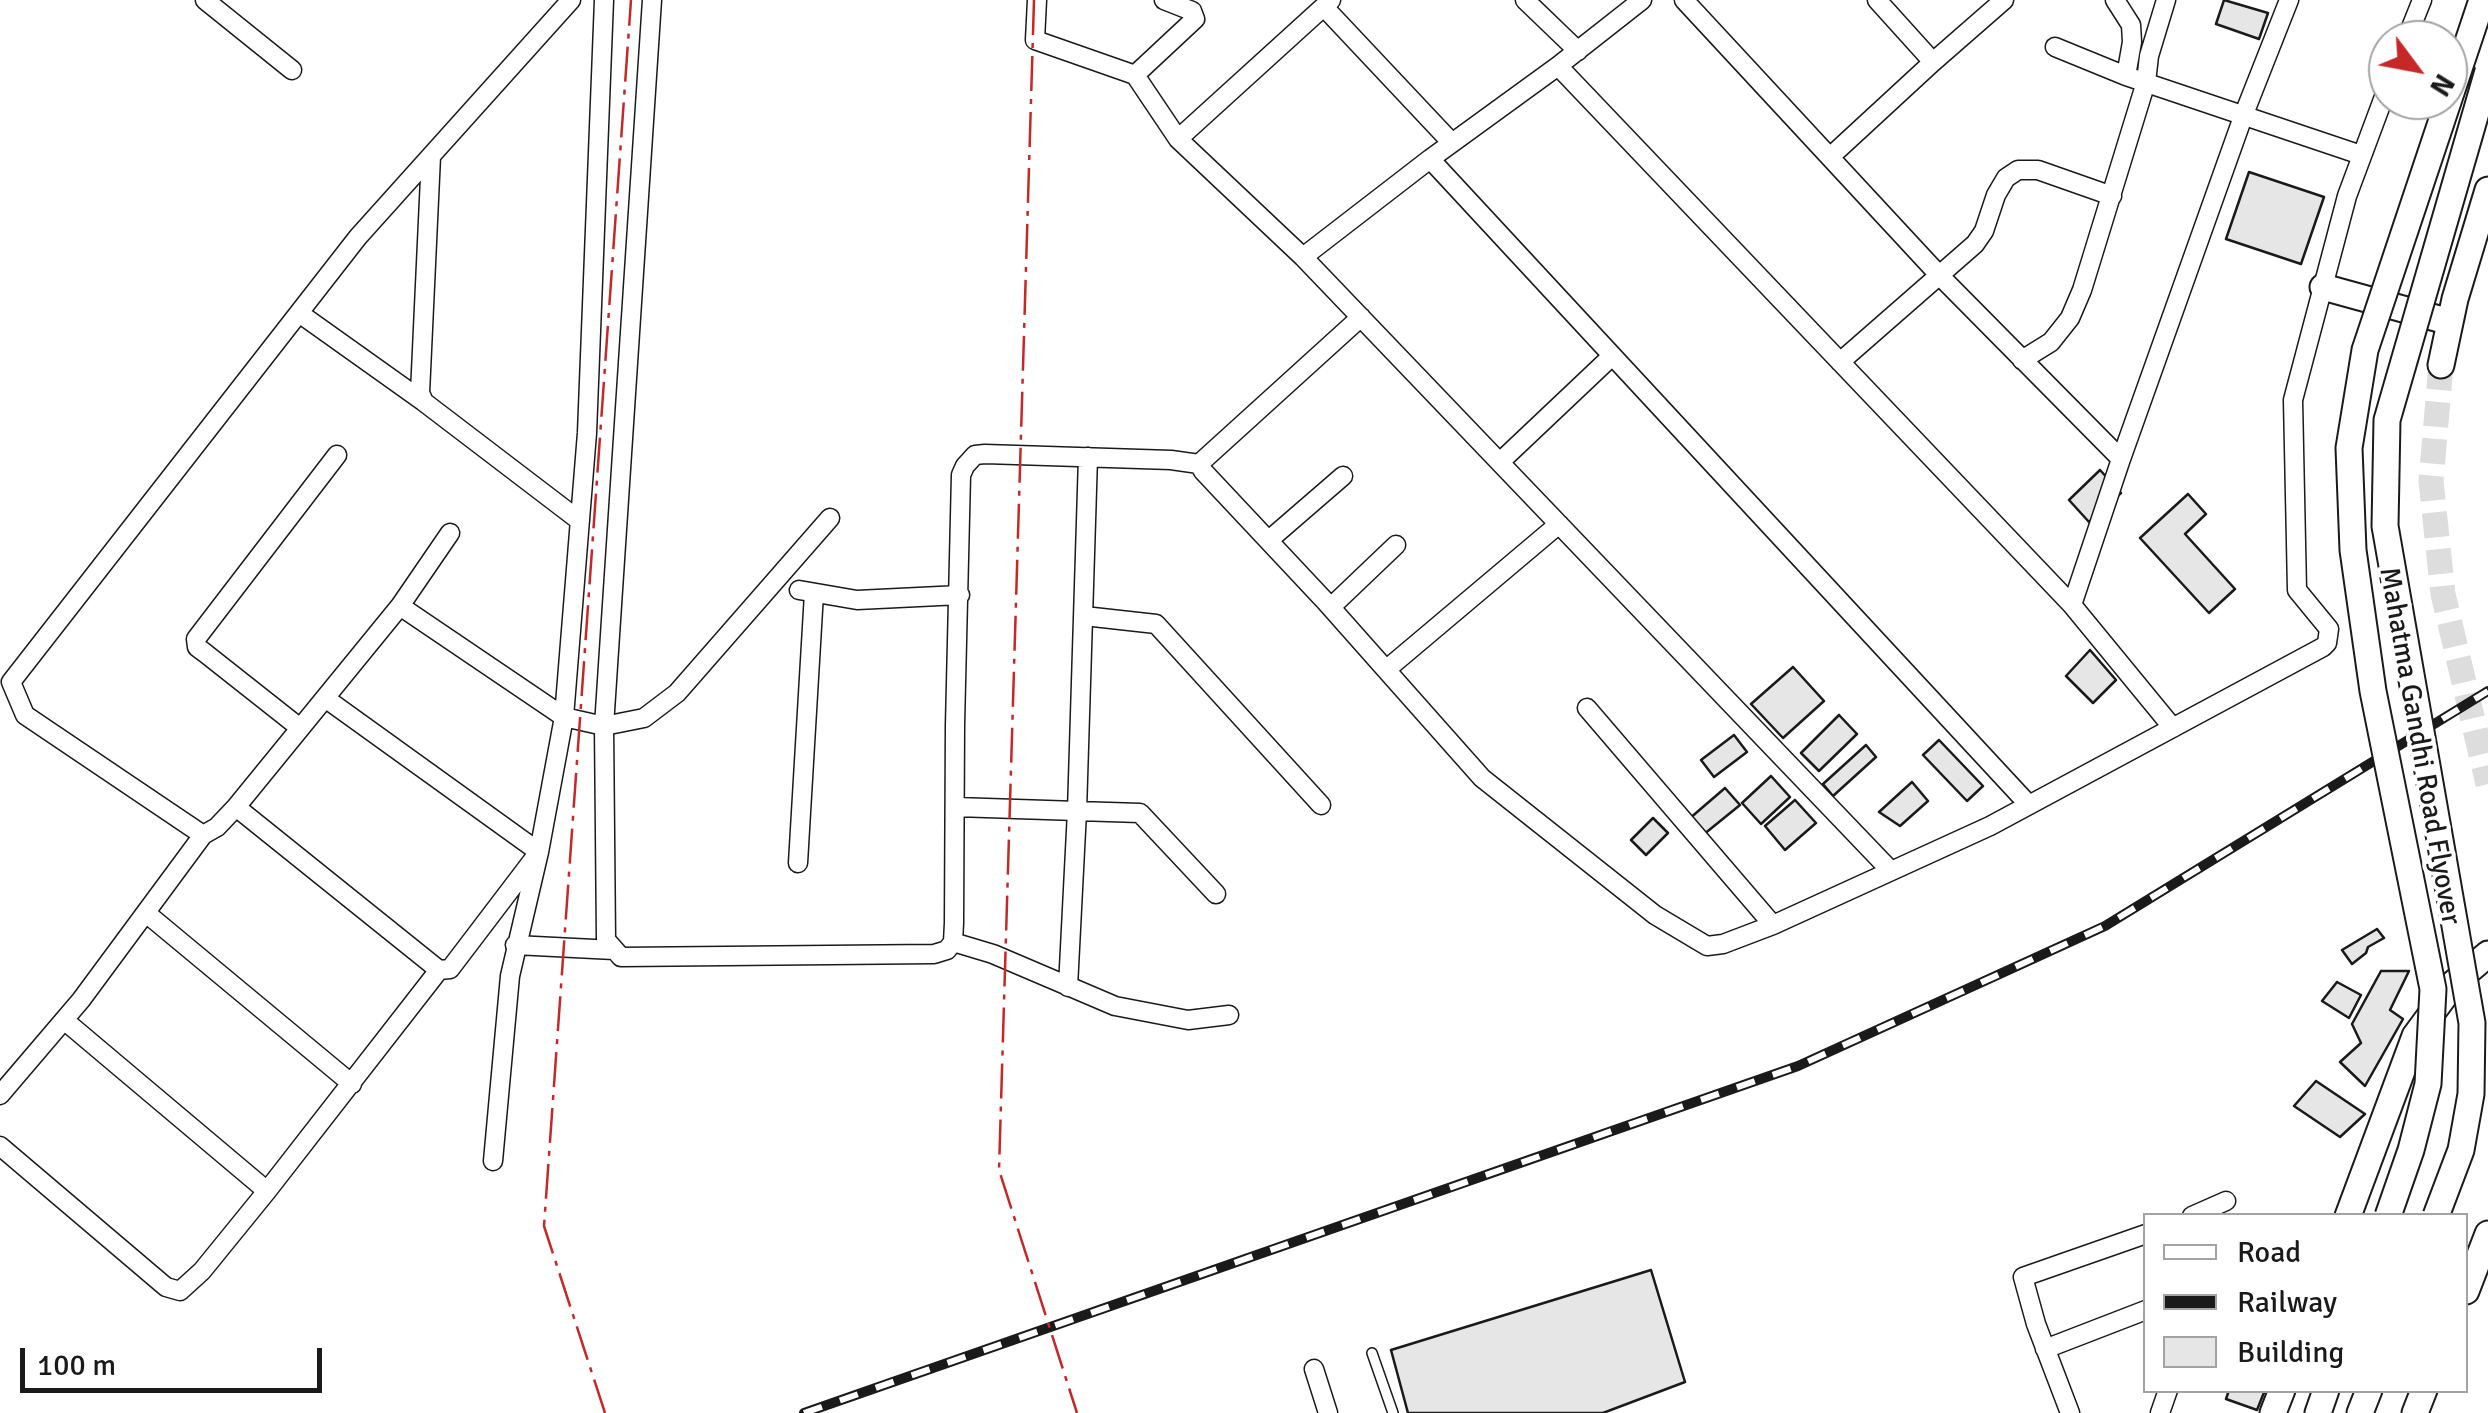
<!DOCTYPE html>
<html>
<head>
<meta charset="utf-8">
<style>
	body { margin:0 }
	#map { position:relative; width:2488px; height:1413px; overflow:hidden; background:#fff; font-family:Signika,sans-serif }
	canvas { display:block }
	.legend { position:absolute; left:2143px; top:1213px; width:325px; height:180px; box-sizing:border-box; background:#fff; border:2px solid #a3a3a3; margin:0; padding:12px 18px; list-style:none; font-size:30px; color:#1a1a1a }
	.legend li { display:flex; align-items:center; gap:20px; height:50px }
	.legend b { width:50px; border:2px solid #a3a3a3 }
	.north { position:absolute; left:2368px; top:20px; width:100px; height:100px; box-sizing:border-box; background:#fff; border:2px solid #a3a3a3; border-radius:50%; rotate:122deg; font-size:28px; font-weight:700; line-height:40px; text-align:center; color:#1a1a1a }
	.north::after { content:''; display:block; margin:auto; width:35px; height:45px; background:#c62828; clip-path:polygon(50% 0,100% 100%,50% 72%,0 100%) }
	.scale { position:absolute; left:20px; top:1348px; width:302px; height:45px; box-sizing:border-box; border:5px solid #1a1a1a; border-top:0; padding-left:12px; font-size:30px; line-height:35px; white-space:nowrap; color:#1a1a1a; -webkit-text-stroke:8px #fff; paint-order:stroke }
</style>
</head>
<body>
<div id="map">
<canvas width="2488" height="1413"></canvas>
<ul class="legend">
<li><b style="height:12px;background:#fff"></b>Road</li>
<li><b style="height:12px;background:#1a1a1a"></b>Railway</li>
<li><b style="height:28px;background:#e6e6e6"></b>Building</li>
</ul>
<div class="north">N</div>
<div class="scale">100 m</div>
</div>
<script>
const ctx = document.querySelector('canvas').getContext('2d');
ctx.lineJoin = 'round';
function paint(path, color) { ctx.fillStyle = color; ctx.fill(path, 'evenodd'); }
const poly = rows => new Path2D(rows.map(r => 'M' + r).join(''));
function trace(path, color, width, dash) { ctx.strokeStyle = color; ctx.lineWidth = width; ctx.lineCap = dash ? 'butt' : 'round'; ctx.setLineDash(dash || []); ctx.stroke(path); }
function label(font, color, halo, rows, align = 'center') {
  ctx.font = font + ' Signika,sans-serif'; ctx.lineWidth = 8; ctx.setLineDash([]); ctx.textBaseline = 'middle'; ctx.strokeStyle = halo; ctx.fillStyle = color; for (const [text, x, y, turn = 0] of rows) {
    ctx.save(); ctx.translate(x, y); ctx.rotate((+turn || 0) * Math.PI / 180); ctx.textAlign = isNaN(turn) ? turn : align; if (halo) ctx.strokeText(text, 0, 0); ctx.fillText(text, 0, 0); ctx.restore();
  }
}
const building = poly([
	[2224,0,2268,13,2259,39,2216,24,2224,0],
	[2249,172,2324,197,2301,264,2226,239,2249,172],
	[2100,470,2121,493,2089,522,2069,500,2100,470],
	[2188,494,2206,514,2185,534,2235,589,2209,613,2140,538,2188,494],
	[2090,650,2116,680,2093,703,2066,676,2090,650],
	[1793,667,1824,701,1783,738,1751,704,1793,667],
	[1839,715,1857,734,1819,771,1801,753,1839,715],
	[1734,735,1747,752,1714,777,1701,760,1734,735],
	[1939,740,1983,786,1967,801,1923,755,1939,740],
	[1866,745,1876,757,1833,796,1823,784,1866,745],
	[1771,776,1790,797,1761,824,1742,803,1771,776],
	[1912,782,1928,801,1900,826,1879,812,1912,782],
	[1725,788,1740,805,1703,835,1689,819,1725,788],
	[1795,800,1816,823,1785,850,1765,826,1795,800],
	[1653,818,1668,833,1646,855,1631,840,1653,818],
	[2377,929,2384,938,2368,947,2366,953,2352,964,2342,950,2377,929],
	[2381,971,2409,971,2390,1010,2403,1019,2365,1086,2340,1062,2361,1043,2352,1024,2381,971],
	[2337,982,2361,995,2349,1018,2322,1001,2337,982],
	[2316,1081,2365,1114,2340,1137,2294,1106,2316,1081],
	[1651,1270,1685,1382,1603,1413,1408,1413,1391,1350,1651,1270],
	[2229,1390,2265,1390,2257,1410,2226,1399,2229,1390]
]);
paint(building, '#e6e6e6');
trace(building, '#1a1a1a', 2.5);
trace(poly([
	[2441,365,2431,481,2443,594,2488,784]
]), '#ddd', 25, [25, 12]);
const lane = poly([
	[1372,1353,1393,1413]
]);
const street = poly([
	[205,0,292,70],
	[604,0,587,433,564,717,604,726,644,718,677,693,830,518],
	[652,0,604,726,606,940,621,957,934,954,947,950,953,942,954,923,955,725,961,475,965,466,975,455,985,454,1171,460,1199,464],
	[1037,0,1035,40,1135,75,1178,139,1303,257],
	[1525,0,1578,51],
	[1684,0,1940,276,2121,459,2072,605],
	[1877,0,1933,62,2004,0],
	[2115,0,2131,25,2132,42,2126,76],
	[1324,7,1452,143],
	[2406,40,2422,0],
	[2055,47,2126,76,2361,155],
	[1558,66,1642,0],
	[1135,75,1195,19,1192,11,1164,0],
	[1178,139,1331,0],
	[431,156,420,393,424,402,580,521],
	[1830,157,1933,62],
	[1430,159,1558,66,2072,605,2173,728],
	[299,313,424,402],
	[1361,317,1199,464,1203,471,1325,601,1482,778,1655,915,1707,946,1723,944,1773,925],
	[2022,360,2051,342,2070,318,2082,290,2146,82,2149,56,2166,0],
	[1840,362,1975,244,1984,231,1996,195,2006,178,2018,170,2038,170,2112,196],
	[2121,459,2244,114,2289,0],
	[1500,462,1612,356],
	[1269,540,1343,476],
	[799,590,857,600,960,595],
	[1331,607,1396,545],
	[1084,616,1156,624,1321,805],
	[1387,669,1559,524],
	[325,698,539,852,510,976,493,1161],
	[1587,708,1773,925,1990,826,2323,647,2327,643,2329,629,2297,590,2293,400,2347,196,2388,86],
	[300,728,205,653,197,647,196,639,337,455],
	[236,807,439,970,450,969,539,852,564,717,400,606],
	[956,807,1077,811,1088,457],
	[203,835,25,715,11,682,358,237,571,0],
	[798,863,814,593],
	[1891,871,1303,257,1430,159,2029,805],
	[146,913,352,1084],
	[953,942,993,954,1115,1006,1188,1020,1229,1015],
	[515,945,614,950],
	[1068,987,1077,811,1140,813,1216,894],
	[64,1020,267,1191],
	[0,1095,81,1000,203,835,217,827,236,807,400,606,450,533],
	[0,1146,166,1287,180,1291,202,1271,267,1191,439,970],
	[2192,1216,2226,1201],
	[2045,1349,2146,1310],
	[1314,1369,1328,1413],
	[2070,1413,2036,1324,2023,1277,2146,1234],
	[2160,1413,2168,1390]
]);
const secondary = poly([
	[2323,287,2450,322],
	[2441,365,2455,299,2488,190],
	[2348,1216,2415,1036,2454,983,2488,954],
	[2466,1291,2488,1234],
	[2273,1413,2282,1390],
	[2318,1413,2326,1390],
	[2360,1413,2369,1390],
	[2415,1413,2424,1390]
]);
trace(lane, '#1a1a1a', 12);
trace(street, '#1a1a1a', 21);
trace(secondary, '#1a1a1a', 29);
trace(lane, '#fff', 9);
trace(street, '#fff', 18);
trace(secondary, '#fff', 25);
const rail = poly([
	[804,1413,1798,1066,2105,926,2488,691]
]);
trace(rail, '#1a1a1a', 10);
trace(rail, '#fff', 6, [19]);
const secondaryBridge = poly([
	[2388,1216,2411,1150,2428,1084,2433,989,2373,691,2353,550,2349,448,2365,350,2482,0],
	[2436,1216,2461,1150,2471,1094,2472,1023,2385,526,2387,420,2488,71]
]);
trace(secondaryBridge, '#1a1a1a', 29, []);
trace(secondaryBridge, '#fff', 25);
trace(poly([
	[1034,0,999,1170,1077,1413],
	[605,1413,544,1226,631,0]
]), '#c62828', 2.5, [35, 8, 5, 8]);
label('28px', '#1a1a1a', '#fff', [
	["Mahatma Gandhi Road Flyover",2419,746,80]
]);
</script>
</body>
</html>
